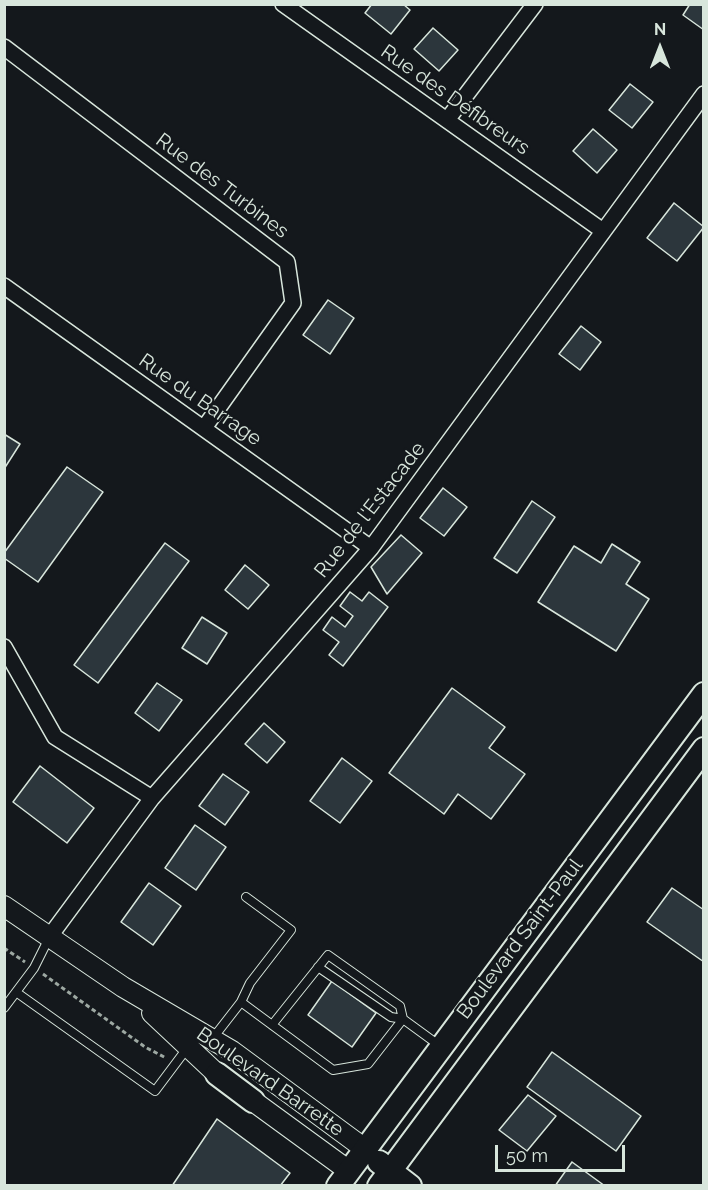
<!DOCTYPE html>
<html>
<head>
<meta charset="utf-8">
<style>
	body { margin:0 }
	#map { position:relative; width:708px; height:1190px; overflow:hidden; background:#14181c; font-family:Raleway,sans-serif }
	canvas { display:block }
	.frame { position:absolute; inset:0; border:6px solid #d8e6dc; pointer-events:none }
	.north { position:absolute; left:630px; top:18px; width:60px; height:60px; -webkit-text-stroke:4px #14181c; paint-order:stroke; rotate:0deg; font-size:16px; font-weight:700; line-height:24px; text-align:center; color:#d8e6dc }
	.north::after { content:''; display:block; margin:auto; width:21px; height:27px; background:#d8e6dc; clip-path:polygon(50% 0,100% 100%,50% 72%,0 100%) }
	.scale { position:absolute; left:495px; top:1145px; width:130px; height:27px; box-sizing:border-box; border:3px solid #d8e6dc; border-top:0; padding-left:8px; font-size:18px; line-height:21px; white-space:nowrap; color:#d8e6dc; -webkit-text-stroke:4px #14181c; paint-order:stroke }
</style>
</head>
<body>
<div id="map">
<canvas width="708" height="1190"></canvas>
<div class="frame"></div>
<div class="north">N</div>
<div class="scale">50 m</div>
</div>
<script>
const ctx = document.querySelector('canvas').getContext('2d');
ctx.lineJoin = 'round';
function paint(path, color) { ctx.fillStyle = color; ctx.fill(path, 'evenodd'); }
const poly = rows => new Path2D(rows.map(r => 'M' + r).join(''));
function trace(path, color, width, dash) { ctx.strokeStyle = color; ctx.lineWidth = width; ctx.lineCap = dash ? 'butt' : 'round'; ctx.setLineDash(dash || []); ctx.stroke(path); }
function label(font, color, halo, rows, align = 'center') {
  ctx.font = font + ' Raleway,sans-serif'; ctx.lineWidth = 4.5; ctx.setLineDash([]); ctx.textBaseline = 'middle'; ctx.strokeStyle = halo; ctx.fillStyle = color; for (const [text, x, y, turn = 0] of rows) {
    ctx.save(); ctx.translate(x, y); ctx.rotate((+turn || 0) * Math.PI / 180); ctx.textAlign = isNaN(turn) ? turn : align; if (halo) ctx.strokeText(text, 0, 0); ctx.fillText(text, 0, 0); ctx.restore();
  }
}
const building = poly([
	[372,4,403,4,410,10,391,34,365,13,372,4],
	[690,4,704,4,704,30,683,15,690,4],
	[433,28,458,50,439,71,414,49,433,28],
	[630,84,653,102,632,128,609,110,630,84],
	[593,129,617,150,597,173,573,151,593,129],
	[674,203,704,227,677,261,647,238,674,203],
	[328,300,354,318,330,354,303,335,328,300],
	[581,326,601,342,580,370,559,354,581,326],
	[4,434,20,444,4,469,4,434],
	[67,467,103,492,38,582,4,558,4,553,67,467],
	[443,488,467,507,444,536,420,518,443,488],
	[532,501,555,517,517,573,494,558,532,501],
	[401,535,422,553,387,594,371,567,401,535],
	[165,543,189,561,98,683,74,665,165,543],
	[612,544,640,562,626,584,649,599,616,651,538,602,574,546,601,563,612,544],
	[245,565,269,585,248,609,225,590,245,565],
	[350,592,362,601,369,592,388,607,343,666,329,655,339,642,323,630,332,617,345,627,353,616,340,606,350,592],
	[202,617,227,633,207,664,182,648,202,617],
	[157,683,182,700,159,731,135,713,157,683],
	[452,688,505,727,489,748,525,774,491,819,458,794,444,814,389,773,452,688],
	[264,723,285,742,267,763,245,744,264,723],
	[342,758,372,781,340,823,310,801,342,758],
	[40,766,94,808,67,843,13,802,40,766],
	[223,774,249,792,225,825,199,806,223,774],
	[195,825,226,847,196,890,165,868,195,825],
	[149,883,181,906,153,945,121,922,149,883],
	[672,888,704,910,704,962,647,922,672,888],
	[332,981,376,1013,352,1047,308,1015,332,981],
	[552,1052,641,1116,616,1151,527,1087,552,1052],
	[528,1095,556,1116,527,1151,499,1130,528,1095],
	[217,1119,290,1173,280,1186,172,1186,217,1119],
	[572,1162,605,1186,555,1186,572,1162]
]);
paint(building, '#2c363c');
trace(building, '#d8e6dc', 1.5);
const service = poly([
	[16,992,155,1091,188,1047],
	[241,1002,250,983,291,930,246,897],
	[4,1008,34,968,49,938],
	[272,1025,328,955,400,1006,403,1019,391,1017,318,967],
	[213,1038,241,1002,333,1070,368,1064,403,1019,440,1046]
]);
const minor = poly([
	[283,4,603,231],
	[4,47,287,262,293,303,204,428],
	[447,120,535,4],
	[4,286,371,548],
	[4,647,55,737,152,798],
	[50,936,152,798,371,548,704,94]
]);
const tertiary = poly([
	[4,906,123,987,232,1051,365,1149],
	[152,1013,217,1074],
	[253,1101,349,1171]
]);
const secondary = poly([
	[217,1074,253,1101],
	[379,1162,410,1186],
	[338,1186,704,694],
	[379,1186,704,749]
]);
trace(service, '#d8e6dc', 10);
trace(minor, '#d8e6dc', 18);
trace(tertiary, '#d8e6dc', 22);
trace(secondary, '#d8e6dc', 26);
trace(poly([
	[4,948,25,962],
	[43,974,145,1047,166,1058]
]), '#9da8a2', 3, [4.5, 3]);
trace(service, '#14181c', 8);
trace(minor, '#14181c', 15);
trace(tertiary, '#14181c', 20);
trace(secondary, '#14181c', 22);
label('20px', '#d8e6dc', '#14181c', [
	["Rue des Défibreurs",455,100,35],
	["Rue des Turbines",222,186,37],
	["Rue du Barrage",200,400,35],
	["Rue de l'Estacade",370,510,-52],
	["Boulevard Saint-Paul",520,939,-53],
	["Boulevard Barrette",270,1082,35]
]);
</script>
</body>
</html>
